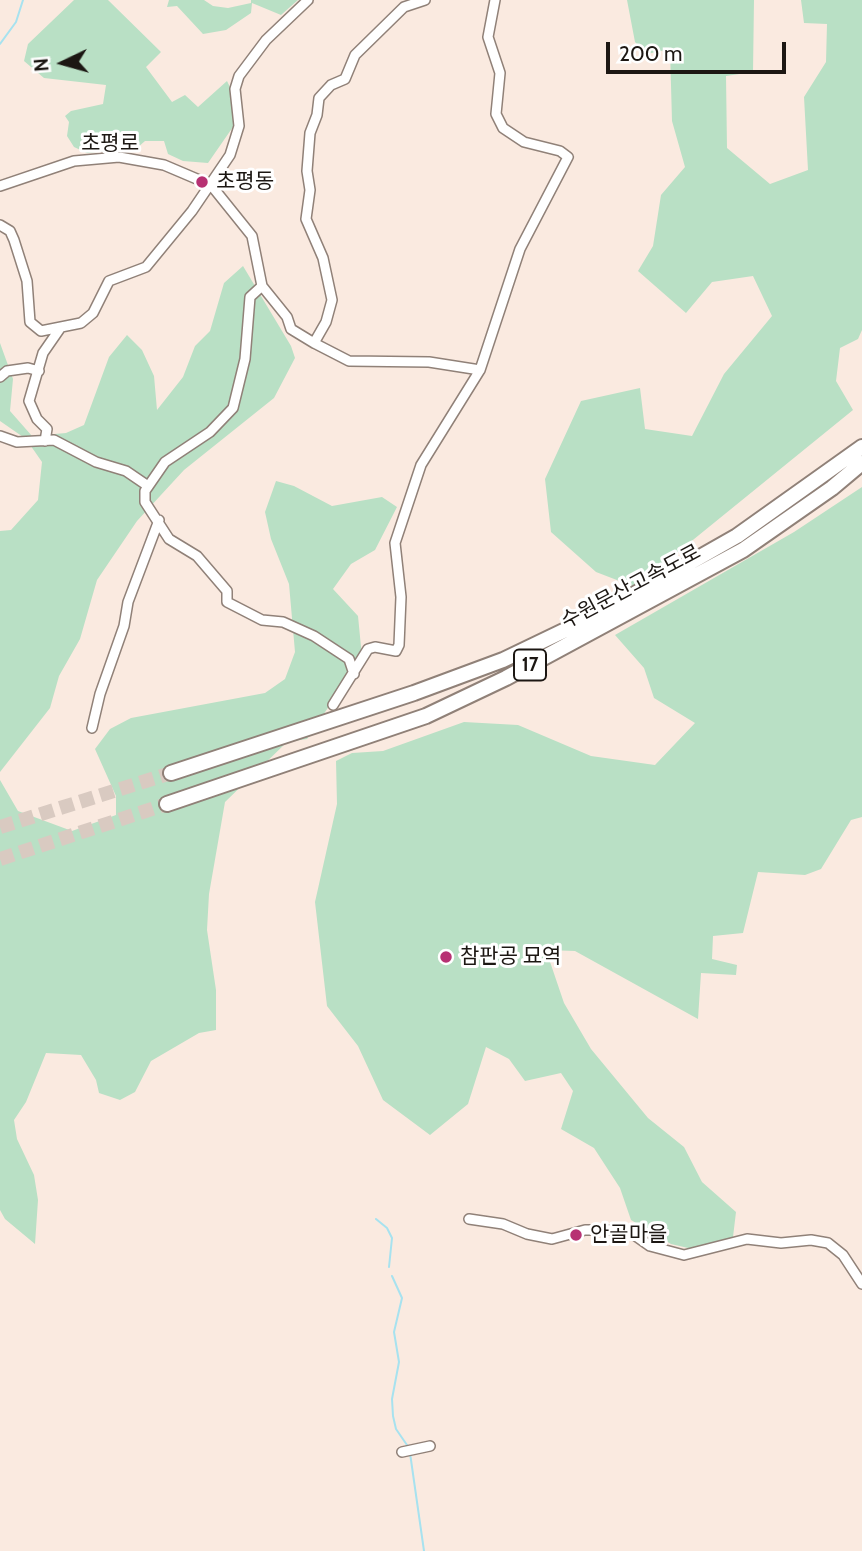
<!DOCTYPE html>
<html>
<head>
<meta charset="utf-8">
<style>
	body { margin:0 }
	#map { position:relative; width:862px; height:1551px; overflow:hidden; background:#faeae0; font-family:Cabin,sans-serif }
	canvas { display:block }
	.north { position:absolute; left:28px; top:28px; width:70px; height:70px; -webkit-text-stroke:5px #fff; paint-order:stroke; rotate:265deg; font-size:19px; font-weight:700; line-height:28px; text-align:center; color:#1c1713 }
	.north::after { content:''; display:block; margin:auto; width:24px; height:32px; background:#1c1713; clip-path:polygon(50% 0,100% 100%,50% 72%,0 100%) }
	.scale { position:absolute; left:606px; top:42px; width:180px; height:32px; box-sizing:border-box; border:4px solid #1c1713; border-top:0; padding-left:9px; font-size:21px; line-height:24px; white-space:nowrap; color:#1c1713; -webkit-text-stroke:5px #fff; paint-order:stroke }
</style>
</head>
<body>
<div id="map">
<canvas width="862" height="1551"></canvas>
<div class="north">N</div>
<div class="scale">200 m</div>
</div>
<script>
const ctx = document.querySelector('canvas').getContext('2d');
ctx.lineJoin = 'round';
function paint(path, color) { ctx.fillStyle = color; ctx.fill(path, 'evenodd'); }
const poly = rows => new Path2D(rows.map(r => 'M' + r).join(''));
function trace(path, color, width, dash) { ctx.strokeStyle = color; ctx.lineWidth = width; ctx.lineCap = dash ? 'butt' : 'round'; ctx.setLineDash(dash || []); ctx.stroke(path); }
function label(font, color, halo, rows, align = 'center') {
  ctx.font = font + ' Cabin,"Noto Sans KR",sans-serif'; ctx.lineWidth = 6; ctx.setLineDash([]); ctx.textBaseline = 'middle'; ctx.strokeStyle = halo; ctx.fillStyle = color; for (const [text, x, y, turn = 0] of rows) {
    ctx.save(); ctx.translate(x, y); ctx.rotate((+turn || 0) * Math.PI / 180); ctx.textAlign = isNaN(turn) ? turn : align; if (halo) ctx.strokeText(text, 0, 0); ctx.fillText(text, 0, 0); ctx.restore();
  }
}
paint(poly([
	[74,0,108,0,161,52,146,67,172,102,185,95,198,107,227,81,233,93,235,124,208,163,183,161,168,154,164,141,145,141,137,148,87,153,74,147,67,136,69,122,65,116,71,111,103,104,106,85,44,78,24,61,28,44],
	[169,0,204,0,213,6,228,8,251,3,251,0,298,0,281,15,252,3,251,13,226,30,203,34,177,6,167,7],
	[627,0,754,0,753,72,726,76,727,148,770,184,808,170,804,97,826,62,827,24,804,23,801,0,862,0,862,330,858,339,840,348,836,381,853,410,635,587,596,572,551,532,545,479,581,401,640,388,645,429,692,436,724,374,772,316,753,276,712,282,686,313,638,271,653,246,661,195,685,167,672,121,670,49,647,54,635,42],
	[243,266,291,346,295,358,274,398,184,470,137,521,97,580,80,639,59,676,50,708,0,772,0,531,11,530,38,500,42,462,26,439,0,421,0,343,13,379,10,411,32,436,66,433,84,425,109,357,127,335,142,350,154,376,157,410,183,377,195,346,210,331,224,283],
	[276,481,294,486,332,506,382,497,397,507,375,550,351,564,333,589,358,616,362,657,307,739,287,742,225,802,209,894,207,930,216,990,216,1030,199,1033,151,1061,135,1092,120,1100,99,1093,96,1080,81,1055,46,1053,26,1102,14,1120,17,1139,34,1175,38,1200,35,1244,5,1219,0,1210,0,780,18,811,72,831,116,815,116,796,95,749,110,729,131,718,265,693,285,679,295,652,289,584,271,539,265,512],
	[862,487,862,817,851,820,821,869,805,875,758,872,743,933,713,936,712,959,737,965,736,975,701,973,698,1019,575,951,546,950,564,1003,591,1049,648,1118,684,1147,702,1182,736,1212,733,1237,701,1251,671,1244,631,1220,620,1188,594,1148,561,1129,573,1091,561,1073,525,1081,509,1059,486,1047,468,1104,430,1135,383,1100,358,1046,327,1006,315,902,337,804,336,761,352,753,383,751,464,722,518,725,591,756,655,765,695,723,654,698,644,668,615,635,794,532]
]), '#b9e0c5');
trace(poly([
	[0,44,16,22,23,0],
	[376,1219,387,1228,392,1238,389,1267],
	[392,1276,402,1298,394,1332,399,1362,392,1399,393,1416,396,1429,409,1448],
	[410,1453,424,1551]
]), '#a7e2ef', 2);
trace(poly([
	[0,827,171,773],
	[0,859,167,804]
]), '#d9cac1', 14, [14, 7]);
const minor = poly([
	[0,186,74,161,119,157,164,165,211,185,252,236,262,286,287,317,291,329,314,343,326,322,332,300,323,258,306,219,310,190,307,171,310,133,317,115,319,98,331,85,345,79,355,55,404,7,425,0],
	[0,225,10,231,14,240,27,281,30,322,41,331,61,327,43,353,29,401,37,419,47,429,45,441],
	[262,286,250,297,245,359,233,408,210,432,165,462,145,491,145,502,169,539,197,556,227,591,227,602,262,620,283,622,314,636,349,659,354,674],
	[61,327,81,323,93,313,109,281,146,267,192,211,230,155,239,126,235,89,239,76,266,40,308,0],
	[314,343,349,361,429,362,480,370],
	[0,377,7,371,28,368,39,371],
	[0,436,17,442,54,440,96,462,126,471,148,486],
	[333,705,368,649,375,647,396,651,399,645,401,597,395,543,421,465,480,370,520,249,568,157,560,151,524,142,503,128,496,114,500,73,488,37,495,0],
	[92,728,100,694,124,626,128,602,159,520],
	[469,1219,503,1224,527,1234,552,1239,585,1230,616,1230,633,1234,650,1246,684,1255,747,1239,781,1243,811,1240,828,1243,843,1255,862,1284],
	[402,1452,430,1446]
]);
const highway = poly([
	[171,773,414,693,503,660,605,611,737,536,862,447],
	[167,804,426,716,506,678,743,550,832,488,862,463]
]);
trace(minor, '#908178', 12);
trace(highway, '#908178', 18);
trace(minor, '#fff', 9);
trace(highway, '#fff', 14);
for (const [x, y, r, color] of [
	[202,182,7,"#b73173"],
	[446,957,7,"#b73173"],
	[576,1235,7,"#b73173"]
]) { const dot = new Path2D(); dot.arc(x, y, r, 0, 2 * Math.PI); ctx.fillStyle = color; ctx.fill(dot); trace(dot, '#fff', 2.5); }
for (const [x, y, w] of [
	[530,665,32]
]) { const box = new Path2D(); box.roundRect(x - w / 2, y - 15.5, w, 31, 5); ctx.fillStyle = '#fff'; ctx.fill(box); trace(box, '#1c1713', 2); }
label('bold 19px', '#1c1713', null, [
	["17",530,665]
]);
label('21px', '#1c1713', '#fff', [
	["초평로",110,144],
	["수원문산고속도로",631,587,-28]
]);
label('21px', '#1c1713', '#fff', [
	["초평동",216,182],
	["참판공 묘역",460,957],
	["안골마을",590,1235]
], 'left');
</script>
</body>
</html>
